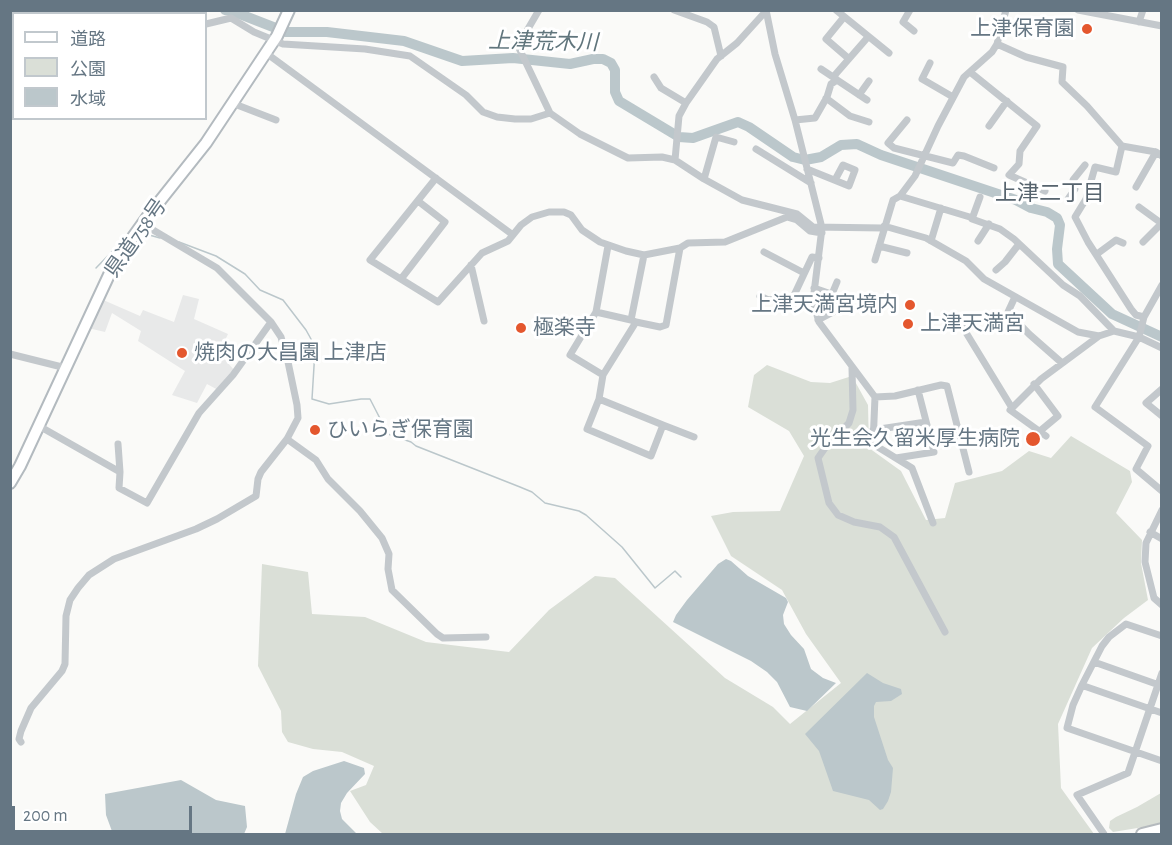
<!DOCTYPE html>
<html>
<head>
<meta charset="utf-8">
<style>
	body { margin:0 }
	#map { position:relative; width:1172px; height:845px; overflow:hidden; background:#fafaf8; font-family:"Alegreya Sans","Noto Sans JP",sans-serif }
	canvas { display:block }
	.frame { position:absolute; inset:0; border:12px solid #657683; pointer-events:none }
	.legend { position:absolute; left:12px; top:12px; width:195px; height:108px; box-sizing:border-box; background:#fff; border:2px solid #c1c8cd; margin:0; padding:8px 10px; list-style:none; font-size:18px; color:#657683 }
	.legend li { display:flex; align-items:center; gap:12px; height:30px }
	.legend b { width:30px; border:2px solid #c1c8cd }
	.scale { position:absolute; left:12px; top:806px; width:180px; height:27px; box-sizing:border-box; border:3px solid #657683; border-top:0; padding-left:8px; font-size:18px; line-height:21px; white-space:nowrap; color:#657683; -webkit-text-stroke:4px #fff; paint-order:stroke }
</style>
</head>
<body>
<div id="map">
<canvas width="1172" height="845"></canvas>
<div class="frame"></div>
<ul class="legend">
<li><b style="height:8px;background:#fff"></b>道路</li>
<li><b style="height:16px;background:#dadfd7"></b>公園</li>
<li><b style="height:16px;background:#bbc7cb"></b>水域</li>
</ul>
<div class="scale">200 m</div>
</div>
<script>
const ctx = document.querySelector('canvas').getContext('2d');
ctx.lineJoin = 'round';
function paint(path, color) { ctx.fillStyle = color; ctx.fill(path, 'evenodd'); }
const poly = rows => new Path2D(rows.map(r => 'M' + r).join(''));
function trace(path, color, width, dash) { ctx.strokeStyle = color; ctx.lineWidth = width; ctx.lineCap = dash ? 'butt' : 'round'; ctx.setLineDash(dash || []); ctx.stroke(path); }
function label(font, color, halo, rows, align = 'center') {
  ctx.font = font + ' "Alegreya Sans","Noto Sans JP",sans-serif'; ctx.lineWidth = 6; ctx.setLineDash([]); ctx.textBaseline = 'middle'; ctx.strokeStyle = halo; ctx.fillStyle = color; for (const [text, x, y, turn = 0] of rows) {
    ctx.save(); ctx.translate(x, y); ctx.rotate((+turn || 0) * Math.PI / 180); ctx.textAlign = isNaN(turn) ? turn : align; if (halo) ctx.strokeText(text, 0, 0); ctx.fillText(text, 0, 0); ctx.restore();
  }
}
paint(poly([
	[183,295,199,299,194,319,228,334,219,353,235,371,218,390,207,384,197,403,172,395,185,371,138,341,141,331,112,313,105,332,88,328,101,299,140,316,143,310,174,322]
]), '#e8e9e9');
paint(poly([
	[767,365,811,382,830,383,852,376,868,405,869,448,901,471,926,520,945,518,955,483,1002,471,1029,451,1051,458,1071,436,1130,471,1132,482,1116,513,1142,540,1141,563,1148,600,1124,618,1092,648,1058,724,1061,788,1094,834,383,834,370,822,350,791,366,785,374,766,342,752,313,749,288,742,282,732,281,711,258,666,262,564,308,572,312,614,365,617,426,642,509,652,549,610,595,576,615,578,725,678,773,707,790,724,841,683,806,634,782,590,731,556,711,516,733,512,780,511,804,456,789,431,748,407,754,375],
	[1161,793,1161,822,1156,825,1113,832,1109,828,1110,821,1116,817,1137,807]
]), '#dadfd7');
paint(poly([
	[726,559,731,561,748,576,786,598,788,602,783,615,784,624,791,635,804,649,811,669,823,678,836,683,807,711,790,707,777,682,767,672,751,661,673,622,676,615,687,600,718,564],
	[867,673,883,683,901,689,902,694,891,701,876,702,874,706,874,717,888,760,893,768,891,792,888,801,883,809,880,810,869,800,833,791,819,751,805,734],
	[344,761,364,768,365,774,347,793,341,803,340,811,342,819,357,834,285,834,296,794,303,777,313,771],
	[181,780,216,800,245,806,247,827,244,834,113,834,106,815,105,794]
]), '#bbc7cb');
trace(poly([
	[142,233,160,238],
	[179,242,216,256,245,274,260,290,283,300,306,330,311,339,315,350,312,399,329,404,361,399,370,399,388,434,411,442,416,446,520,487,532,492,545,503,579,511,586,515,622,547,655,588,675,571,681,577],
	[96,268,130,233]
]), '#bbc7cb', 1.5);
trace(poly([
	[158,10,173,13,192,10],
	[225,10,232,11,286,32,327,32,404,41,462,61,513,58,570,64,593,59,603,59,611,63,615,70,615,92,619,101,679,137,693,138,738,122,749,127,793,157,805,160,821,157,841,145,857,144,881,155,1016,200,1031,208,1047,212,1057,218,1060,225,1057,249,1058,264,1112,314,1162,337]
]), '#bbc7cb', 10);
const secondary = poly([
	[10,483,20,466,115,262,148,216,206,143,277,36,289,10]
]);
const primary = poly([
	[1142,834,1162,829]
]);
trace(secondary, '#b3babf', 14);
trace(primary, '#b5babe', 14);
trace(poly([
	[89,10,92,14],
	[539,10,518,46,550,113,580,134,628,158,662,157,675,160,704,179,742,200,797,214,813,227,883,228],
	[674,10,707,22,714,27,721,56],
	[766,10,775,54,795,120,822,228,813,301,819,322,875,397,873,444,912,468,933,523],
	[836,10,889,53],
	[910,10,903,22,914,31],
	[1078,10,1162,26],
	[32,14,36,10],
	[844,17,826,39,848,58],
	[1139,22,1143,10],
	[206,24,231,18,254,32,283,44,365,49,410,56,466,95,483,112,497,117,515,119,531,119,550,113],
	[10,44,14,42],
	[997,44,1026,57,1063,67,1062,82,1087,106,1122,146,1156,152,1162,156],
	[266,53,513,235],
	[930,63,922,79,953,97],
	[821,69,836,79],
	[970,72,1037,126,1020,151,1019,164,1009,175,1045,191],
	[834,76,868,37],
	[654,77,661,88,686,103],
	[859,95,869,81],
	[826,98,850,116,869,122],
	[232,103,276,120],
	[795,120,815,118,827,97,831,84,837,80,867,100],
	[907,120,888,143,894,148,953,163,958,155,964,156,994,168],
	[989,126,1007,101],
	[1122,146,1116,172,1095,167,1086,199,1075,217,1088,242,1131,309,1136,315,1144,317],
	[756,149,811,183],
	[675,160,679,116,686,103,717,59,737,43,766,11],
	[807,169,849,186,855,170,843,165,835,180],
	[436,178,370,260,438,302,482,253,508,241,521,225,532,217,549,212,564,212,571,215,582,230,600,242,626,251,644,255,680,248,688,243,725,242,787,217,797,220,810,231,822,233],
	[704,179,716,137,734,142],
	[1136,187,1156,152],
	[900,196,973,218],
	[980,197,972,219,1000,229,1014,239,1063,285,1080,296,1114,331,1139,337,1162,348],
	[1068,199,1075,189,1073,180,1085,165],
	[1139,207,1161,223],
	[884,226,926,238,966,261,984,279,1078,332,1099,336,1114,331],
	[931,241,941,208],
	[978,241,989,224],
	[1143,242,1162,223],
	[879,246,907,253],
	[764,252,804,273],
	[1097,254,1116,240,1123,243],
	[875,260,893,200,900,196,915,176,938,126,964,77,992,52,997,44,1006,10],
	[471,265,484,321],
	[996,270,1005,262,1019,244],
	[401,279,445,222,418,201],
	[1162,285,1144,317,1139,337,1095,407,1148,446,1136,469,1162,491],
	[814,288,834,295,837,310,818,320],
	[832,294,837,282],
	[760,296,768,300,792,297],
	[1014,299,1008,312,1029,334,1062,363],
	[789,306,812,257,819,258],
	[596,312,631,320],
	[636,322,631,320,644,255],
	[962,326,1012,408],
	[10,354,66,368],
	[852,368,853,410,849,423,825,448,818,458,829,503,838,515,854,522,880,527,894,537,945,632],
	[603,375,570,355,596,312,608,246],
	[1034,384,1058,416,1040,431],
	[1162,389,1146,403,1162,416],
	[875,397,895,396,941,385,947,386,969,472],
	[599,399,663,425,651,456,587,429,599,399],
	[599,399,603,375,636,322,660,327,666,325,680,248],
	[663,425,694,437],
	[39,426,120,472,119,488,147,503,199,413,233,375,271,322],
	[873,430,926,422],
	[1046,436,1010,410,1041,379,1099,336],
	[287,439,316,460,328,479,360,511,382,538,389,554,388,569,392,590,437,634,443,638,486,637],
	[118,444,120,472],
	[896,458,934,452,918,390],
	[1162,510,1146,543,1145,562,1154,598,1162,605],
	[1150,532,1162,539],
	[1162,636,1126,624,1109,637,1102,646,1082,685,1073,705,1067,728,1162,761],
	[1094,662,1159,685],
	[1084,686,1162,713],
	[21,742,19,739,21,731,31,708,62,671,65,664,66,616,70,600,78,588,89,575,114,559,196,529,217,519,256,496,258,479,261,472,287,439,298,418,297,405,288,362,281,337,271,322,217,268,143,224],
	[1104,834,1077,795,1128,773,1162,673]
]), '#c3c8cc', 7);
trace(secondary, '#fff', 10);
trace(primary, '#fff', 10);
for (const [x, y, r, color] of [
	[1087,29,6,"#e4572e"],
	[910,305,6,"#e4572e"],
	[908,324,6,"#e4572e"],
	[521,328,6,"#e4572e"],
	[182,353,6,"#e4572e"],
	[315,430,6,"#e4572e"],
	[1033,439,8,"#e4572e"]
]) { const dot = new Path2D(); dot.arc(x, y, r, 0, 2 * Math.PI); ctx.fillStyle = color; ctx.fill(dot); trace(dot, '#fff', 2); }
label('21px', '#657683', '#fff', [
	["上津保育園",1075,29,"right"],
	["上津天満宮境内",898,305,"right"],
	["上津天満宮",920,324],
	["極楽寺",533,328],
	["焼肉の大昌園 上津店",194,353],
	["ひいらぎ保育園",327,430],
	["光生会久留米厚生病院",1020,439,"right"]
], 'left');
label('21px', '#657683', '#fff', [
	["県道758号",136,238,-55]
]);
label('italic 22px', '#60757c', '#fff', [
	["上津荒木川",543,42,1]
]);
label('22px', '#57646e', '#fff', [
	["上津二丁目",1050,193]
]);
</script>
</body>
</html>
